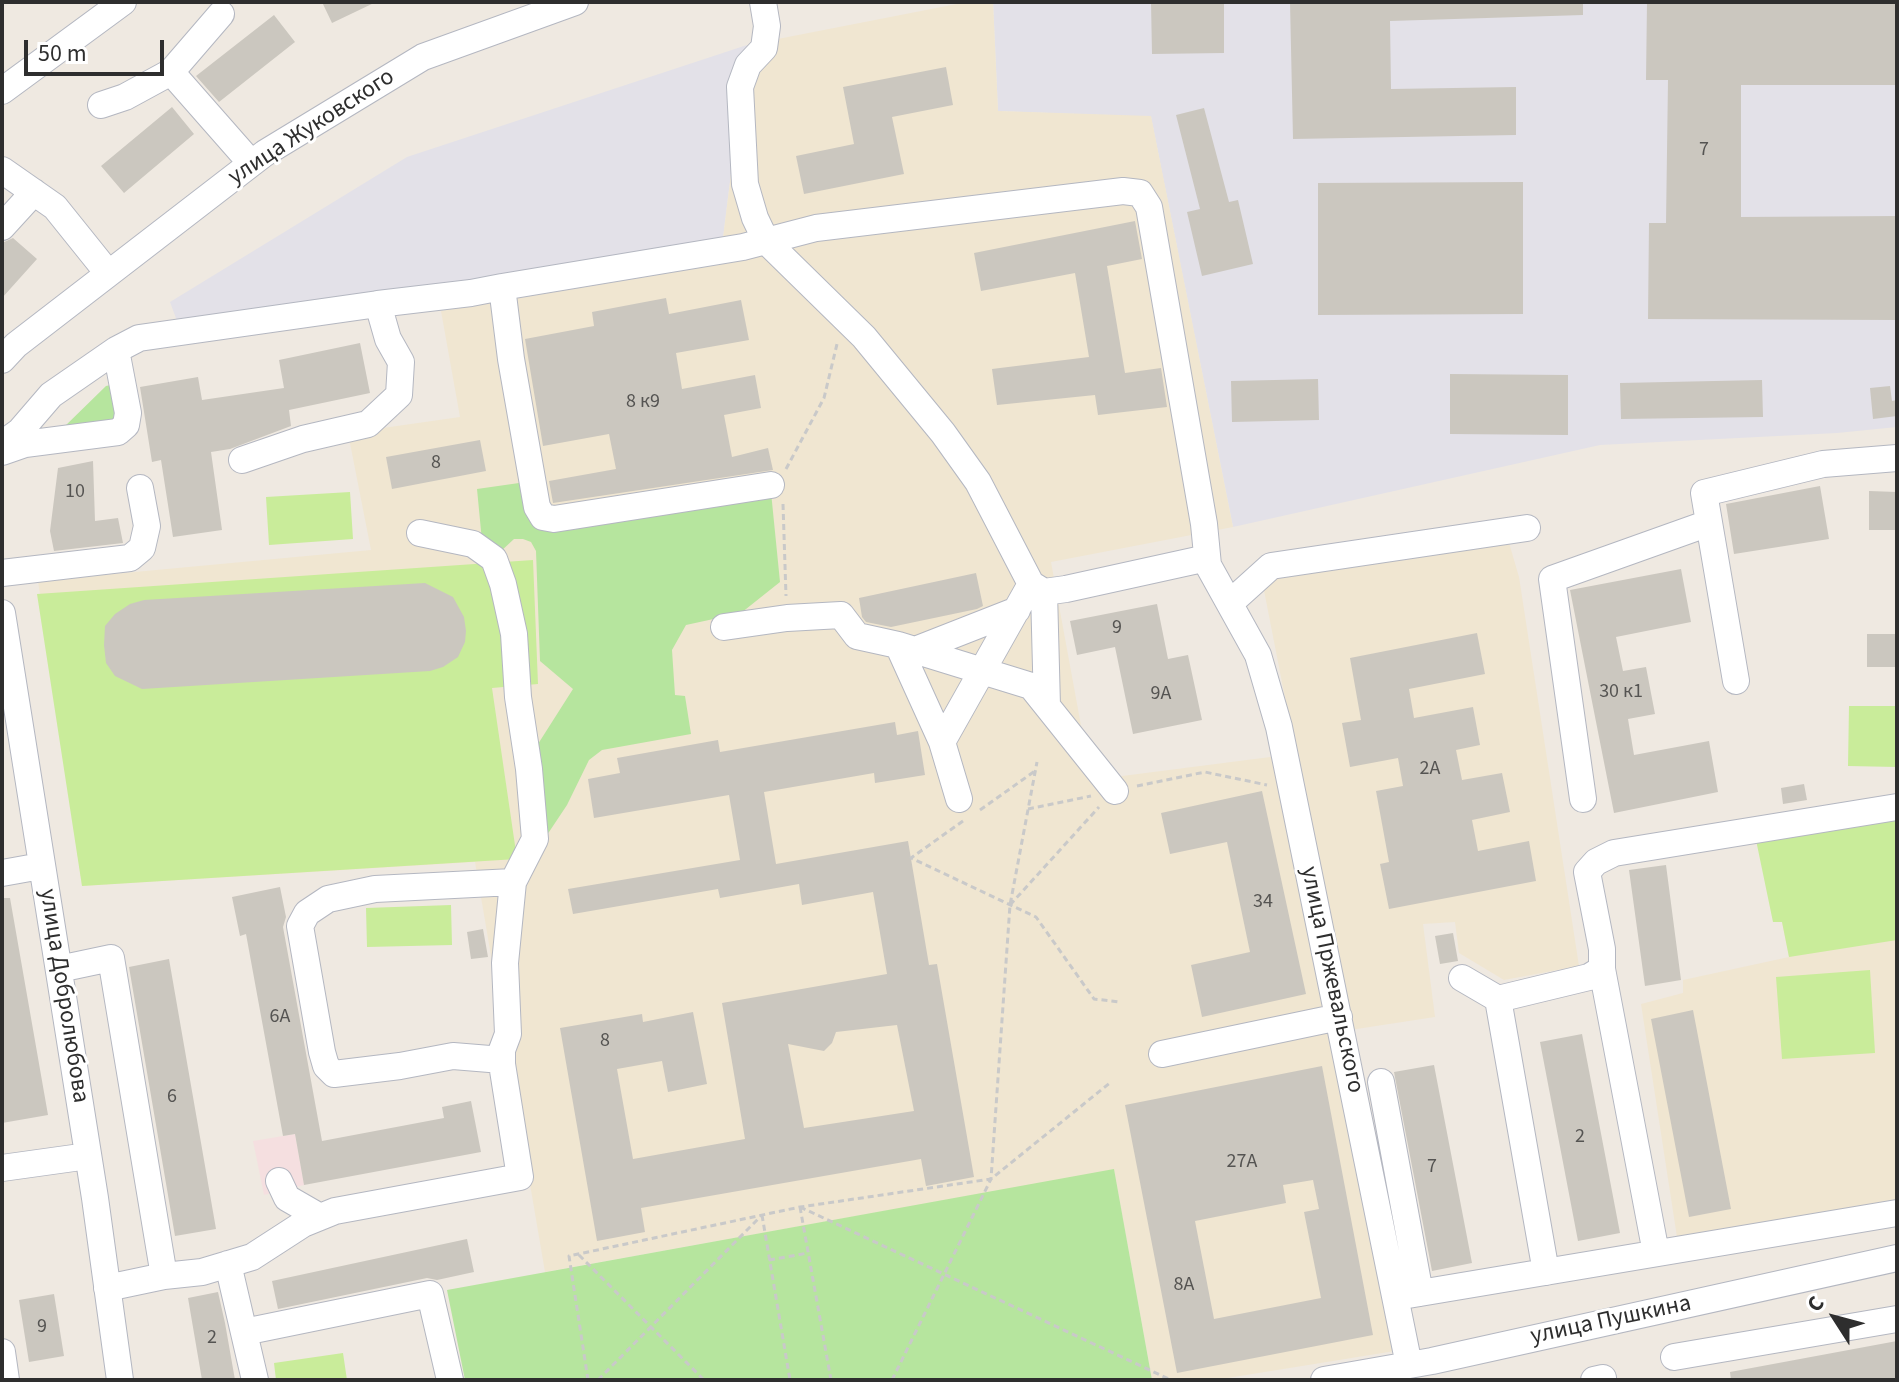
<!DOCTYPE html>
<html>
<head>
<meta charset="utf-8">
<style>
	body { margin:0 }
	#map { position:relative; width:1899px; height:1382px; overflow:hidden; background:#efe9e1; font-family:"Source Sans 3",sans-serif }
	canvas { display:block }
	.frame { position:absolute; inset:0; border:4px solid #2e2e2e; pointer-events:none }
	.north { position:absolute; left:1795px; top:1278px; width:80px; height:80px; -webkit-text-stroke:6px #fff; paint-order:stroke; rotate:306deg; font-size:22px; font-weight:700; line-height:32px; text-align:center; color:#2e2e2e }
	.north::after { content:''; display:block; margin:auto; width:28px; height:36px; background:#2e2e2e; clip-path:polygon(50% 0,100% 100%,50% 72%,0 100%) }
	.scale { position:absolute; left:24px; top:40px; width:140px; height:36px; box-sizing:border-box; border:4px solid #2e2e2e; border-top:0; padding-left:10px; font-size:24px; line-height:28px; white-space:nowrap; color:#2e2e2e; -webkit-text-stroke:6px #fff; paint-order:stroke }
</style>
</head>
<body>
<div id="map">
<canvas width="1899" height="1382"></canvas>
<div class="frame"></div>
<div class="north">С</div>
<div class="scale">50 m</div>
</div>
<script>
const ctx = document.querySelector('canvas').getContext('2d');
ctx.lineJoin = 'round';
function paint(path, color) { ctx.fillStyle = color; ctx.fill(path, 'evenodd'); }
const poly = rows => new Path2D(rows.map(r => 'M' + r).join(''));
function trace(path, color, width, dash) { ctx.strokeStyle = color; ctx.lineWidth = width; ctx.lineCap = dash ? 'butt' : 'round'; ctx.setLineDash(dash || []); ctx.stroke(path); }
function label(font, color, halo, rows, align = 'center') {
  ctx.font = font + ' "Source Sans 3",sans-serif'; ctx.lineWidth = 6; ctx.setLineDash([]); ctx.textBaseline = 'middle'; ctx.strokeStyle = halo; ctx.fillStyle = color; for (const [text, x, y, turn = 0] of rows) {
    ctx.save(); ctx.translate(x, y); ctx.rotate((+turn || 0) * Math.PI / 180); ctx.textAlign = isNaN(turn) ? turn : align; if (halo) ctx.strokeText(text, 0, 0); ctx.fillText(text, 0, 0); ctx.restore();
  }
}
paint(poly([
	[993,2,1897,2,1897,427,1837,433,1600,445,1233,527,1151,117,998,111],
	[747,45,723,238,180,329,170,302,407,157]
]), '#e3e1e8');
paint(poly([
	[967,2,993,2,998,111,1151,116,1233,527,1051,562,1091,780,1278,756,1395,1351,1215,1380,1152,1380,1114,1170,545,1272,475,862,82,886,38,581,371,550,348,433,460,417,441,311,723,264,723,238,747,45],
	[1505,529,1519,577,1579,966,1504,980,1459,953,1455,922,1423,924,1435,1017,1350,1030,1261,575],
	[1897,814,1897,1205,1677,1237,1641,1004,1683,993,1683,980,1789,957,1782,922,1773,922]
]), '#f0e6d1');
paint(poly([
	[295,1134,304,1185,264,1195,253,1141]
]), '#f5dfe0');
paint(poly([
	[115,384,117,422,63,428,106,386],
	[526,482,535,517,771,492,780,582,741,613,686,625,672,650,675,695,685,696,691,734,602,750,589,760,567,805,549,832,541,840,531,755,573,689,540,661,536,551,531,542,523,539,514,539,500,552,482,541,477,489],
	[1114,1169,1152,1380,465,1380,447,1290]
]), '#b6e59e');
paint(poly([
	[350,492,353,539,269,545,266,497],
	[533,560,538,684,492,688,517,859,82,886,37,594],
	[1849,706,1897,706,1897,767,1848,766],
	[1897,814,1897,940,1789,957,1782,922,1773,922,1756,840],
	[451,905,452,945,367,947,366,908],
	[1870,970,1875,1053,1782,1059,1776,977],
	[343,1353,347,1380,276,1380,274,1363]
]), '#c9ec9a');
paint(poly([
	[322,2,376,2,332,23],
	[1151,2,1224,2,1224,53,1152,54],
	[1290,2,1583,2,1583,15,1390,21,1391,89,1516,87,1516,135,1293,139],
	[1647,2,1897,2,1897,85,1741,85,1741,217,1897,216,1897,320,1648,319,1649,223,1666,223,1668,80,1646,80],
	[274,15,295,42,219,102,196,76],
	[946,67,953,105,892,117,904,174,804,194,796,156,854,144,843,87],
	[172,107,194,134,124,193,101,166],
	[1204,108,1229,202,1238,200,1253,264,1202,276,1187,212,1200,209,1176,115],
	[1523,182,1523,314,1318,315,1318,183],
	[1135,221,1142,259,1107,266,1125,373,1161,368,1167,407,1098,415,1095,395,997,405,992,369,1089,357,1075,273,981,291,974,253],
	[13,238,37,259,2,298,2,243],
	[666,298,669,314,741,300,749,340,676,353,682,389,755,375,761,408,724,415,732,457,768,448,773,470,553,503,549,481,616,469,609,434,543,446,525,339,594,326,592,312],
	[360,343,370,393,289,410,291,426,230,449,211,452,222,530,173,537,161,460,152,462,140,387,198,377,202,400,284,388,279,360],
	[1450,374,1568,375,1568,435,1450,434],
	[1318,379,1319,420,1232,422,1231,381],
	[1762,380,1763,417,1621,419,1620,383],
	[1890,386,1892,401,1897,400,1897,416,1873,419,1870,388],
	[480,440,486,471,392,489,386,457],
	[93,461,95,521,118,518,123,543,54,551,50,531,58,468],
	[1820,486,1829,539,1734,554,1726,504],
	[1869,491,1897,492,1897,530,1869,530],
	[1681,569,1691,622,1616,637,1623,671,1646,667,1655,714,1628,719,1634,755,1709,741,1718,792,1614,813,1570,590],
	[976,573,983,606,977,609,891,627,866,622,862,617,859,598],
	[425,583,453,597,464,617,466,631,465,642,458,657,443,667,430,671,142,689,115,676,106,663,104,645,105,626,115,614,130,604,144,600],
	[1157,604,1168,659,1188,655,1202,720,1133,734,1115,647,1077,655,1070,621],
	[1477,633,1485,674,1409,689,1414,718,1473,707,1480,745,1456,750,1462,780,1502,773,1510,812,1472,820,1478,851,1529,841,1536,881,1389,909,1380,864,1389,862,1376,791,1403,786,1398,758,1350,767,1342,723,1361,720,1350,658],
	[1867,634,1897,634,1897,667,1867,667],
	[895,722,897,735,918,731,925,775,875,783,874,773,764,792,776,864,908,841,929,965,937,964,974,1177,926,1186,921,1159,641,1208,645,1232,597,1241,560,1028,642,1014,643,1022,693,1012,707,1084,668,1092,662,1061,617,1069,633,1159,745,1139,722,1003,887,974,873,892,802,905,799,884,720,898,718,889,573,914,568,889,740,860,729,795,594,818,588,779,620,773,617,758,718,740,720,752],
	[897,1025,914,1111,804,1128,788,1044,824,1051,832,1043,836,1032],
	[1804,784,1807,800,1783,804,1781,788],
	[1262,791,1306,994,1202,1017,1191,965,1250,952,1227,842,1170,854,1161,813],
	[1666,865,1681,980,1645,986,1629,870],
	[280,887,286,917,283,927,322,1141,444,1118,442,1107,471,1101,481,1152,304,1185,295,1134,283,1136,246,934,240,936,232,897],
	[2,898,10,898,48,1115,2,1123],
	[483,929,488,957,471,959,467,932],
	[1453,933,1458,961,1440,964,1435,936],
	[169,959,216,1229,175,1236,129,967],
	[1693,1010,1731,1209,1689,1217,1651,1019],
	[1582,1034,1620,1233,1578,1241,1540,1042],
	[1434,1065,1472,1263,1432,1271,1394,1072],
	[1322,1066,1373,1335,1177,1373,1125,1105],
	[1313,1180,1319,1209,1304,1212,1321,1298,1214,1319,1195,1221,1286,1203,1283,1185],
	[467,1239,474,1272,437,1280,427,1278,278,1309,272,1281],
	[218,1292,225,1323,235,1380,202,1380,188,1298],
	[54,1294,64,1356,29,1362,19,1300],
	[1897,1341,1897,1380,1731,1380,1730,1372]
]), '#cbc7bf');
const minor = poly([
	[763,2,767,26,764,48,748,65,740,87,745,184,755,218,766,241,864,337,943,433,978,482,1031,584,1044,592,1066,589,1207,558],
	[221,14,171,72,251,163],
	[2,91,123,2],
	[101,105,125,97,171,72],
	[2,170,55,207,108,273],
	[2,227,34,192],
	[502,287,743,247,816,228,1123,191,1140,193,1149,207,1204,524,1208,565,1258,655,1279,727,1409,1365],
	[378,304,471,293,502,287,511,359,537,507,543,517,554,519,771,485],
	[2,360,16,345,265,153,423,57,575,2],
	[2,444,20,431,51,395,116,350],
	[2,452,25,444,118,432,126,425,128,413,116,350,139,338,378,304,388,339,401,362,399,395,368,424,303,439,242,460],
	[2,573,130,558,142,548,147,526,140,488],
	[1044,592,1047,706],
	[1230,603,1271,566,1527,528],
	[2,613,95,1198,120,1380],
	[724,627,787,618,841,615,857,636,898,645,1031,686,1115,791],
	[898,645,942,742],
	[915,650,1017,610],
	[1736,681,1704,493,1823,464,1897,458],
	[959,799,942,742,1031,584],
	[1583,799,1552,579,1709,523],
	[2,873,41,866],
	[59,969,111,958,164,1276],
	[1602,969,1656,1253],
	[1462,978,1498,999,1589,977,1602,969,1602,949,1587,872,1596,862,1614,853,1897,807],
	[1498,999,1546,1272],
	[1162,1054,1339,1017],
	[502,1060,453,1056,400,1066,334,1074,326,1066,322,1052,300,926,307,913,328,899,375,889,513,882],
	[1381,1082,1420,1293],
	[2,1168,88,1156],
	[279,1181,287,1198,320,1217],
	[228,1264,255,1380],
	[107,1288,164,1276,202,1272,252,1257,303,1224,335,1211,520,1177,502,1064,502,1050,508,1034,505,963,513,882,535,839,529,769,518,697,514,634,503,584,494,559,473,544,420,533],
	[1396,1297,1897,1213],
	[244,1332,430,1294,450,1380],
	[2,1352,6,1380],
	[1674,1357,1897,1319],
	[1324,1380,1432,1361,1897,1258],
	[1594,1380,1603,1378]
]);
trace(minor, '#b4b7c1', 28);
trace(poly([
	[786,469,824,398,837,344],
	[783,504,786,596],
	[1137,786,1205,772,1267,785],
	[1028,809,1091,796],
	[980,810,1035,771],
	[963,821,911,858,1036,917,1094,999,1120,1002],
	[1010,905,1099,807],
	[800,1207,1171,1380],
	[800,1207,831,1380],
	[762,1215,790,1380],
	[579,1255,704,1380],
	[769,1260,808,1253],
	[588,1380,569,1256,800,1207,991,1179,1111,1082],
	[598,1380,762,1215],
	[892,1380,991,1179,1010,905,1037,762]
]), '#c9c9c9', 3, [6, 4]);
trace(minor, '#fff', 26);
label('20px', '#555452', null, [
	["7",1704,151],
	["8 к9",643,403],
	["8",436,464],
	["10",75,493],
	["9",1117,629],
	["30 к1",1621,693],
	["9А",1161,695],
	["2А",1430,770],
	["34",1263,903],
	["6А",280,1018],
	["8",605,1042],
	["6",172,1098],
	["2",1580,1138],
	["27А",1242,1163],
	["7",1432,1168],
	["8А",1184,1286],
	["9",42,1328],
	["2",212,1339]
]);
label('24px', '#2e2e2e', '#fff', [
	["улица Жуковского",312,128,-33],
	["улица Пржевальского",1331,980,78],
	["улица Добролюбова",63,996,81],
	["улица Пушкина",1611,1321,-12]
]);
</script>
</body>
</html>
